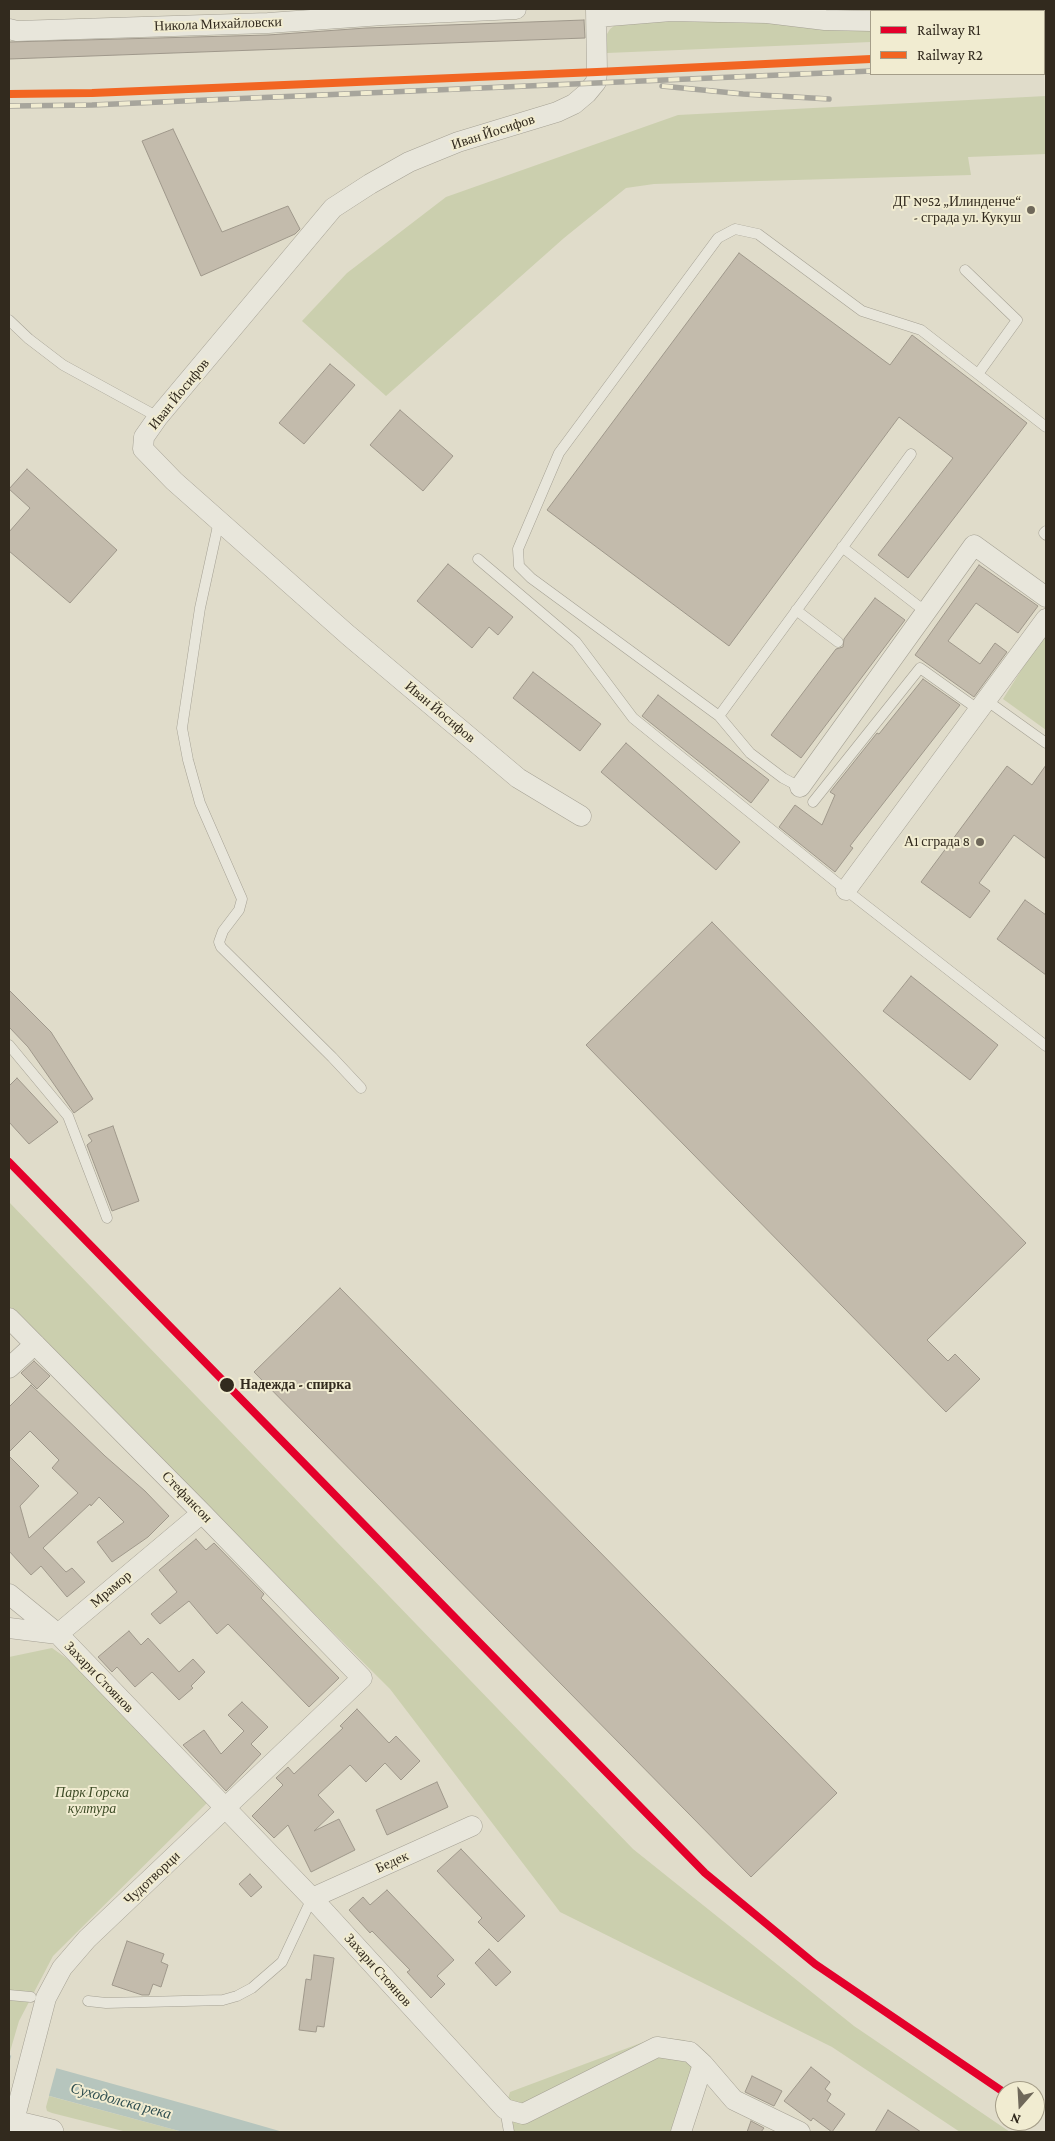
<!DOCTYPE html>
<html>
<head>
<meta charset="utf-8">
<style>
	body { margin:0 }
	#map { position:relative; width:1055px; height:2141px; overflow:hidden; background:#e0dcca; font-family:"Crimson Pro",serif }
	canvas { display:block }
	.frame { position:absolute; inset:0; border:10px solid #322a1e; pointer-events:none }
	.legend { position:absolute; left:870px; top:10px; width:175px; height:65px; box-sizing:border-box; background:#f1ecd1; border:1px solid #a59e89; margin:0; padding:6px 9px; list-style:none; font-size:15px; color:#322a1e }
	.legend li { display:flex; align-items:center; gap:10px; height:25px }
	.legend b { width:25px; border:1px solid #a59e89 }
	.north { position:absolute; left:995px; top:2081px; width:50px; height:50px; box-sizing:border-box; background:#f1ecd1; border:1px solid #a59e89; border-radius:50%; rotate:199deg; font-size:14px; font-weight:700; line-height:20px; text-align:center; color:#322a1e }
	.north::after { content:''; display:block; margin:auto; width:18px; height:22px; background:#6f685a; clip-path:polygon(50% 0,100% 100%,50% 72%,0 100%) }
</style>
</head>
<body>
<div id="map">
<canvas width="1055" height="2141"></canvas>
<div class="frame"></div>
<ul class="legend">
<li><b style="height:6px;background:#e4002b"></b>Railway R1</li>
<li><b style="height:6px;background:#f26522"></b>Railway R2</li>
</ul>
<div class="north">N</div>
</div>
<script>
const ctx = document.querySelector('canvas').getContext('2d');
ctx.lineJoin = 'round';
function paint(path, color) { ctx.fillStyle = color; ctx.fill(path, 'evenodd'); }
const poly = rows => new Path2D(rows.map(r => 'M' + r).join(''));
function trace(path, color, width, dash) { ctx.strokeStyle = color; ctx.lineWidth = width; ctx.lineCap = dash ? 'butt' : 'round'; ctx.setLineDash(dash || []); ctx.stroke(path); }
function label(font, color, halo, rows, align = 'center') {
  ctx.font = font + ' "Crimson Pro",serif'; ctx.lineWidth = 4; ctx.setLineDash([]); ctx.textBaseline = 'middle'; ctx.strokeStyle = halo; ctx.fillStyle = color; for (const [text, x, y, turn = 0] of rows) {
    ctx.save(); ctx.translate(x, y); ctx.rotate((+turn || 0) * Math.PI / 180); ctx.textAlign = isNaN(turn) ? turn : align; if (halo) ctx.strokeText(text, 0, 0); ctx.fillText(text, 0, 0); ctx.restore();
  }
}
paint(poly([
	[674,18,871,23,871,42,607,53,604,39,610,29,618,23],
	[1046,96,1046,154,968,157,971,175,654,184,626,188,564,238,386,396,302,321,347,273,446,197,678,115],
	[1046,631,1046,730,1003,699],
	[9,1202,633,1849,854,2026,1010,2132,960,2132,832,2047,560,1912,390,1689,71,1371,9,1312],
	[52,1648,79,1667,208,1802,53,1956,19,2021,9,2055,9,1657],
	[657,2037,684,2040,708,2064,684,2132,509,2132,505,2109,510,2092],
	[49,2096,183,2132,127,2132,52,2113,47,2111,46,2107]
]), '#cbcfae');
paint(poly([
	[9,2055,203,2109,283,2132,183,2132,9,2085]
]), '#b6c5bd');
paint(poly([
	[12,2053,57,2066,48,2099,9,2088,9,2064]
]), '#e0dcca');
const building = poly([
	[584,20,585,38,9,59,9,42,268,35,366,28,584,20],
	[173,129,222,232,288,206,300,229,295,234,201,276,142,141,173,129],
	[739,253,890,365,912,335,1027,423,908,578,878,555,953,458,899,417,729,646,547,510,739,253],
	[330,364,355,385,304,444,279,423,330,364],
	[400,410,453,456,423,491,370,445,400,410],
	[27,469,117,550,70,603,9,551,9,532,30,508,9,489,27,469],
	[448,564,513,617,498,635,489,627,472,648,417,601,448,564],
	[979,565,1038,606,1018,633,976,603,948,641,980,664,995,643,1007,652,974,697,915,655,979,565],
	[875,598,905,620,801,758,771,735,836,649,843,647,844,639,875,598],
	[533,672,601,724,580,751,513,698,533,672],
	[923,679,960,705,850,846,853,848,835,872,779,827,795,805,822,825,835,795,830,792,877,733,879,734,923,679],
	[658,695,769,780,751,803,642,716,658,695],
	[626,743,740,842,716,870,601,772,626,743],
	[1046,765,1046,859,1014,835,979,883,990,891,970,918,921,882,1007,766,1032,785,1046,765],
	[1025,900,1046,915,1046,975,997,939,1025,900],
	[712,922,1026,1243,927,1340,948,1361,955,1354,980,1379,946,1412,586,1045,712,922],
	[911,976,998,1045,970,1080,883,1011,911,976],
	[9,990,51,1032,93,1099,74,1113,28,1047,9,1027,9,990],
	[17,1078,58,1122,29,1144,9,1122,9,1086,17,1078],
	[113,1126,139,1201,112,1211,87,1145,92,1141,88,1135,113,1126],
	[340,1288,837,1793,751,1877,254,1372,340,1288],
	[34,1361,50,1376,37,1389,21,1373,34,1361],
	[31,1385,105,1456,145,1491,169,1516,148,1537,112,1562,97,1542,124,1522,99,1497,91,1506,90,1504,43,1548,66,1572,72,1568,85,1582,67,1597,41,1566,31,1575,9,1551,9,1456,39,1486,20,1506,29,1538,78,1493,52,1468,59,1460,30,1431,9,1452,9,1407,31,1385],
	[196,1539,206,1550,214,1543,264,1594,261,1598,339,1678,309,1707,228,1624,217,1634,189,1601,160,1624,151,1614,177,1592,159,1570,196,1539],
	[129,1631,141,1645,148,1638,179,1672,193,1659,205,1672,191,1686,193,1688,179,1700,152,1672,135,1687,117,1667,112,1672,98,1657,129,1631],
	[242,1702,268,1727,251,1744,261,1754,226,1791,183,1745,204,1730,221,1754,244,1731,228,1715,242,1702],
	[357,1709,389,1743,396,1736,420,1761,401,1780,385,1763,366,1782,350,1765,318,1795,334,1812,314,1831,339,1819,355,1850,311,1872,288,1825,274,1838,252,1816,283,1785,276,1778,288,1767,294,1774,343,1728,340,1726,357,1709],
	[437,1782,448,1807,387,1835,376,1810,437,1782],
	[461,1849,525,1916,498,1942,478,1922,482,1918,437,1871,461,1849],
	[250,1874,262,1887,251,1897,239,1884,250,1874],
	[387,1890,454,1960,437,1976,445,1984,431,1998,407,1972,410,1970,372,1931,370,1933,349,1910,363,1897,370,1905,387,1890],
	[127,1941,164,1954,161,1962,168,1965,161,1987,153,1984,149,1995,142,1995,112,1985,127,1941],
	[489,1949,511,1972,496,1986,475,1963,489,1949],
	[314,1955,334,1958,324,2027,317,2026,316,2032,299,2030,306,1979,311,1980,314,1955],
	[811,2067,830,2082,825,2089,831,2094,827,2101,845,2114,832,2132,813,2118,811,2121,784,2101,811,2067],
	[752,2076,782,2091,774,2106,745,2092,752,2076],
	[888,2110,921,2132,875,2132,888,2110],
	[751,2121,764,2128,761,2132,747,2132,751,2121]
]);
paint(building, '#c3bbac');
trace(building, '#9f988b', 1);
const service = poly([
	[919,9,919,11],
	[965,270,1017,320,978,374],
	[9,320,29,339,63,365,158,417],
	[219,521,200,608,182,728,188,760,200,803,242,899,239,910,223,931,219,942,221,947,332,1057,361,1088],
	[1046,531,1044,533,1046,535],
	[842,547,926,612],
	[478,559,576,642,633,718,846,890,1046,1046],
	[796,610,838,642],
	[986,700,1046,743],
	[719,716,911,454],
	[800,787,783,778,750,753,719,716,531,578,519,566,518,549,559,453,718,238,735,229,758,234,862,311,921,330,1046,427],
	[813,802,920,668,979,710],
	[9,1045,68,1116,107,1218],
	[9,1995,31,1997],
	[88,2001,106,2003,223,2000,237,1996,252,1988,282,1962,312,1898],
	[505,2109,509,2132]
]);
const minor = poly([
	[976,11,998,9],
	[597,17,671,11,767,13,825,20,871,21],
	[9,29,17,31,268,23,383,15,516,9],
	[800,787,974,545,1046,597],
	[581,816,518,778,348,635,174,481,143,449,144,437,158,417,333,208,370,184,409,162,458,142,557,112,574,104,587,93,596,82,597,72,596,9],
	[846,890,1046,619],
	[9,1318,202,1513,362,1678,87,1939,62,1968,46,1998,11,2132],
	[9,1368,35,1344],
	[9,1594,58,1634,312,1898,505,2109,523,2114,657,2047,690,2052,703,2064,734,2100,800,2132],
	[9,1628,58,1634,202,1513],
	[312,1898,472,1826],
	[681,2132,703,2064]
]);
const tertiary = poly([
	[9,2122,51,2132]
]);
trace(service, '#a5a194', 11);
trace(minor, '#a5a194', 21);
trace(tertiary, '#a5a194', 26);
trace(service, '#e8e6db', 10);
trace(minor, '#e8e6db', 20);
trace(tertiary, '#e8e6db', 25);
const rail = poly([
	[1044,50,1046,50],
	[1044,63,1046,63],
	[662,86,743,94,829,99],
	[9,94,92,93,597,72,871,59],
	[9,106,92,105,871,71]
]);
trace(rail, '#a7a59c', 5.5);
trace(rail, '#f1ecd1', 4, [11]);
trace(poly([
	[9,1162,705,1873,815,1964,1005,2093]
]), '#e4002b', 8);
trace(poly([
	[9,94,92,93,597,72,871,59]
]), '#f26522', 8);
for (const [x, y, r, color] of [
	[1031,210,5,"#6f685a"],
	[980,842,5,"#6f685a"],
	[227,1385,8,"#322a1e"]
]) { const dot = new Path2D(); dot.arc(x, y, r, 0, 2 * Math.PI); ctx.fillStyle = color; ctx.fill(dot); trace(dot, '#f1ecd1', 2); }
label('14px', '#322a1e', '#f1ecd1', [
	["Никола Михайловски",218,24,-2],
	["Иван Йосифов",493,132,-18],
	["Иван Йосифов",179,394,-51],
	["Иван Йосифов",440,712,40],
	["Стефансон",187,1497,46],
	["Мрамор",111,1589,-40],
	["Захари Стоянов",99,1677,46],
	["Бедек",392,1862,-24],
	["Чудотворци",152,1878,-43],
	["Захари Стоянов",378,1970,48]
]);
label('14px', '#322a1e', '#f1ecd1', [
	["ДГ №52 „Илинденче“",1021,202],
	["- сграда ул. Кукуш",1021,218],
	["А1 сграда 8",970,842]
], 'right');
label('bold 14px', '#322a1e', '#f1ecd1', [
	["Надежда - спирка",240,1385]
], 'left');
label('italic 14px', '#3e4c27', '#f1ecd1', [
	["Парк Горска",92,1793],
	["култура",92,1809]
]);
label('italic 15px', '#2f4e50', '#f1ecd1', [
	["Суходолска река",121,2101,15]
]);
</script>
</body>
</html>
